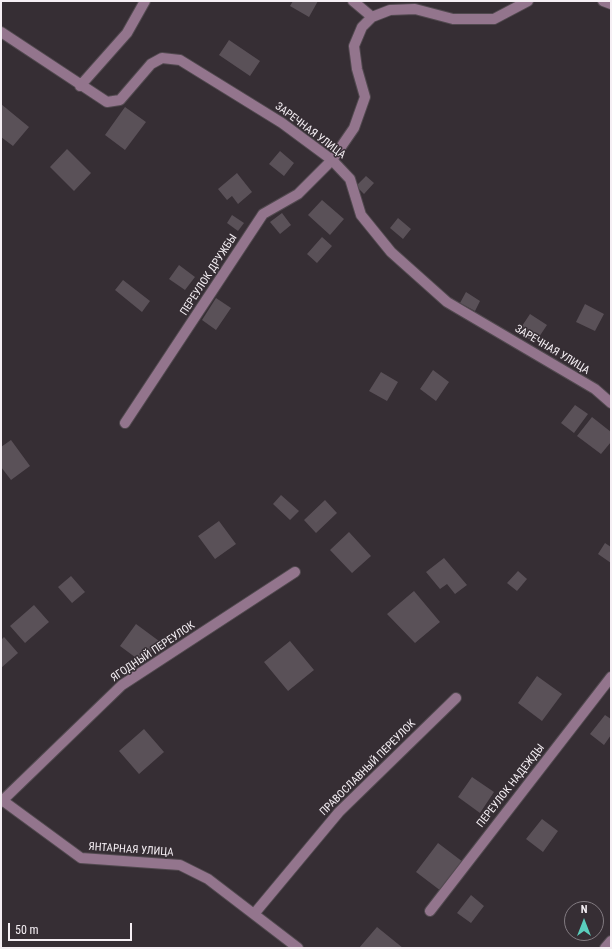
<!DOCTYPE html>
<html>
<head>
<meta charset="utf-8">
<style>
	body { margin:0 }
	#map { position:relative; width:612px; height:949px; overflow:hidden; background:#362e34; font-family:"Roboto Condensed",sans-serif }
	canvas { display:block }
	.frame { position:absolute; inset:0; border:2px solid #f5eff4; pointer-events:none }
	.north { position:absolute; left:564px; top:901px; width:40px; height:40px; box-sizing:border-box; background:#362e34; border:1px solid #827b81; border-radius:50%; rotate:0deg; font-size:11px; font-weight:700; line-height:16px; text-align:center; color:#f5eff4 }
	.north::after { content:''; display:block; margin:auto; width:14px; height:18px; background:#5acebd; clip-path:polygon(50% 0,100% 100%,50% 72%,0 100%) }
	.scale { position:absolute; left:8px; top:923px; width:124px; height:18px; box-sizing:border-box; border:2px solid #f5eff4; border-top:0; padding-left:5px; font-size:12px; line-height:14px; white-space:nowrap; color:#f5eff4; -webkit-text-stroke:3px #362e34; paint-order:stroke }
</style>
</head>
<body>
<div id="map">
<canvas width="612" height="949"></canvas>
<div class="frame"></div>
<div class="north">N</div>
<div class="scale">50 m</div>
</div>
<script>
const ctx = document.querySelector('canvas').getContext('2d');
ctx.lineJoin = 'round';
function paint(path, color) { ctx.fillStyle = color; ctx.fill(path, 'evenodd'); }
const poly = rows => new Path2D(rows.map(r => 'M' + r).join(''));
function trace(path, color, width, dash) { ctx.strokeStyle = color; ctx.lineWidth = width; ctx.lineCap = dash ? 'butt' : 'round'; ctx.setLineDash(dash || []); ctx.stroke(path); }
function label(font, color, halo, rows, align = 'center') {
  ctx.font = font + ' "Roboto Condensed",sans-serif'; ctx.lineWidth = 3; ctx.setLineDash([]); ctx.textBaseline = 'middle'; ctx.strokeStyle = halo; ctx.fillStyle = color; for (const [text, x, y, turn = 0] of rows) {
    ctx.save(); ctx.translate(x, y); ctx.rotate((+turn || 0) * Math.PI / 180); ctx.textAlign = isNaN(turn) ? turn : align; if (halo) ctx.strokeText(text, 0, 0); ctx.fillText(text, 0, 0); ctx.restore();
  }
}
paint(poly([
	[293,1,318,1,309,17,290,6],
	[229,40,260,61,250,76,219,55],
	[1,104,29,127,13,146,1,137],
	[125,107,146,122,125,150,105,135],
	[67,149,91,173,74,191,50,167],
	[280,151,294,163,284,176,269,164],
	[237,173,252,192,238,204,232,196,227,200,218,189],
	[366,176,374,183,364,194,356,186],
	[322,200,344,219,330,235,308,215],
	[282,213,291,225,280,234,270,222],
	[232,215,244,223,238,231,227,223],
	[398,218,411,229,403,239,390,228],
	[322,237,332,246,317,263,307,254],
	[179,265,195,277,185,290,169,279],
	[123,280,150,301,142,312,115,290],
	[466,292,480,301,475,311,460,303],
	[216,298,231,308,216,330,202,320],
	[585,304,604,314,595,331,576,322],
	[530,314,547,325,535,343,518,332],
	[433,370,449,382,436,401,420,389],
	[381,372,398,382,387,401,369,391],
	[575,405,588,414,574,433,561,423],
	[592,417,611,432,611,442,601,454,577,436],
	[11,440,30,466,11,480,1,467,1,447],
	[281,495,299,511,290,520,273,504],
	[325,500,337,513,316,533,304,520],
	[219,521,236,544,215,559,198,536],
	[349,532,371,556,352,573,330,550],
	[605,543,611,547,611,563,598,554],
	[444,558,467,585,455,594,447,584,440,589,426,572],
	[518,571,527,579,517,591,507,583],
	[71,576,85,592,72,603,58,587],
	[414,591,440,622,415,643,387,614],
	[34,605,49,622,25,643,10,626],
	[136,624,159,641,143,663,120,646],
	[4,637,18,653,1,668,1,640],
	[290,641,314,670,288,691,264,662],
	[537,676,562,694,542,721,518,703],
	[605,715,611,719,611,735,604,745,590,734],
	[144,729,164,752,139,774,119,751],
	[472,777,494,792,480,813,458,797],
	[542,819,558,831,543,852,526,839],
	[438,843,463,862,441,891,416,872],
	[471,895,484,906,471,923,457,913],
	[377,927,403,948,359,948]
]), '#5a5158');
const minor = poly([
	[353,1,372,17,390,10,415,9,453,19,494,19,528,1],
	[603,1,611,4],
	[1,32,107,102,120,100,151,64,162,58,180,60,282,123,332,160,350,179,361,215,391,252,447,302,595,389,611,403],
	[80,86,127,33,145,1],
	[125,423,263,214,298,194,332,160,354,128,365,97,357,69,354,46,362,27,372,17],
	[2,800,81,858,180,865,208,879,298,948],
	[1,802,122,685,295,572],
	[430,911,611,677],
	[254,914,339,812,456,698],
	[605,948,611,941]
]);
trace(minor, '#51494f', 12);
trace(minor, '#93758d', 10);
label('11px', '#f5eff4', '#362e34', [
	["ЗАРЕЧНАЯ УЛИЦА",310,131,37],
	["ПЕРЕУЛОК ДРУЖБЫ",209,275,-57],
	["ЗАРЕЧНАЯ УЛИЦА",552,350,31],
	["ЯГОДНЫЙ ПЕРЕУЛОК",153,652,-34],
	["ПРАВОСЛАВНЫЙ ПЕРЕУЛОК",368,768,-45],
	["ПЕРЕУЛОК НАДЕЖДЫ",511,786,-52],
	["ЯНТАРНАЯ УЛИЦА",131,850,4]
]);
</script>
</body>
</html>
